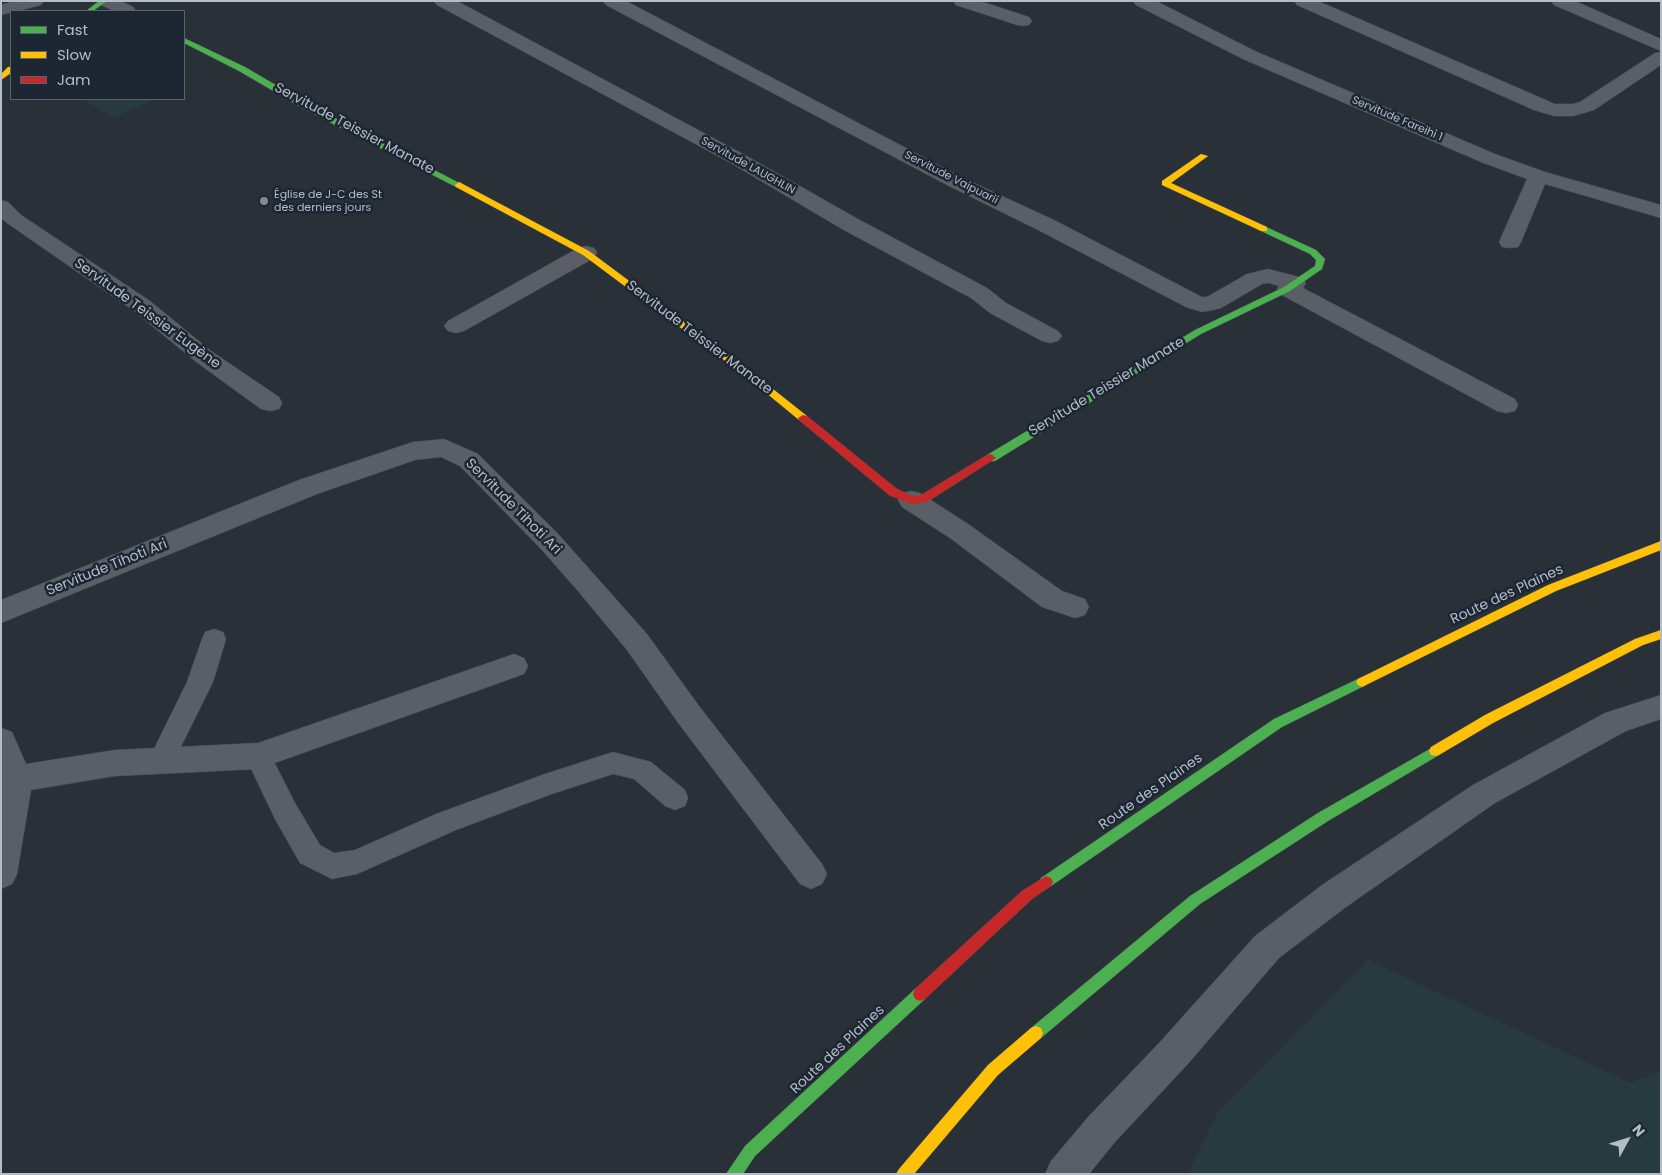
<!DOCTYPE html>
<html>
<head>
<meta charset="utf-8">
<style>
	body { margin:0 }
	#map { position:relative; width:1662px; height:1175px; overflow:hidden; background:#2a3038; font-family:Poppins,sans-serif }
	canvas { display:block }
	.frame { position:absolute; inset:0; border:2px solid #b4bcc9; pointer-events:none }
	.legend { position:absolute; left:10px; top:10px; width:175px; height:90px; box-sizing:border-box; background:#1d2633; border:1px solid #59626f; margin:0; padding:6px 9px; list-style:none; font-size:15px; color:#b4bcc9 }
	.legend li { display:flex; align-items:center; gap:10px; height:25px }
	.legend b { width:25px; border:1px solid #59626f }
	.north { position:absolute; left:1602px; top:1115px; width:50px; height:50px; -webkit-text-stroke:4px #1d2633; paint-order:stroke; rotate:51deg; font-size:14px; font-weight:700; line-height:20px; text-align:center; color:#b4bcc9 }
	.north::after { content:''; display:block; margin:auto; width:18px; height:22px; background:#b4bcc9; clip-path:polygon(50% 0,100% 100%,50% 72%,0 100%) }
</style>
</head>
<body>
<div id="map">
<canvas width="1662" height="1175"></canvas>
<div class="frame"></div>
<ul class="legend">
<li><b style="height:6px;background:#4caf50"></b>Fast</li>
<li><b style="height:6px;background:#ffc107"></b>Slow</li>
<li><b style="height:6px;background:#c62828"></b>Jam</li>
</ul>
<div class="north">N</div>
</div>
<script>
const ctx = document.querySelector('canvas').getContext('2d');
ctx.lineJoin = 'round';
function paint(path, color) { ctx.fillStyle = color; ctx.fill(path, 'evenodd'); }
const poly = rows => new Path2D(rows.map(r => 'M' + r).join(''));
function trace(path, color, width, dash) { ctx.strokeStyle = color; ctx.lineWidth = width; ctx.lineCap = dash ? 'butt' : 'round'; ctx.setLineDash(dash || []); ctx.stroke(path); }
function label(font, color, halo, rows, align = 'center') {
  ctx.font = font + ' Poppins,sans-serif'; ctx.lineWidth = 5; ctx.setLineDash([]); ctx.textBaseline = 'middle'; ctx.strokeStyle = halo; ctx.fillStyle = color; for (const [text, x, y, turn = 0] of rows) {
    ctx.save(); ctx.translate(x, y); ctx.rotate((+turn || 0) * Math.PI / 180); ctx.textAlign = isNaN(turn) ? turn : align; if (halo) ctx.strokeText(text, 0, 0); ctx.fillText(text, 0, 0); ctx.restore();
  }
}
paint(poly([
	[82,99,155,99,114,118],
	[1368,960,1631,1083,1661,1071,1661,1174,1188,1174,1217,1113]
]), '#273a3e');
const lane = poly([
	[214,629,223,632,226,639,213,682,171,767,162,770,153,767,149,759,187,682,202,639,205,632,214,629],
	[258,745,267,748,295,803,320,845,334,853,355,850,436,814,545,774,613,752,651,762,685,790,688,798,685,806,675,810,665,806,634,779,613,774,549,795,456,830,357,874,332,879,300,863,275,819,245,756,249,748,258,745]
]);
const street = poly([
	[14,1,44,1,41,5,1,15,1,5,14,1],
	[98,1,121,1,133,7,136,11,114,11,101,5,98,1],
	[434,1,457,1,743,154,858,219,987,288,1006,303,1058,331,1062,336,1058,341,1050,343,1042,341,990,313,971,298,842,229,729,162,437,5,434,1],
	[603,1,626,1,963,178,1054,220,1202,297,1207,297,1247,274,1268,269,1303,278,1306,283,1303,288,1515,399,1518,405,1515,411,1506,413,1497,411,1280,294,1277,289,1279,286,1268,283,1262,284,1221,308,1213,310,1202,312,1186,307,1038,230,949,186,606,5,603,1],
	[953,1,980,1,1029,17,1032,21,1029,25,1023,26,1017,25,956,5,953,1],
	[1133,1,1156,1,1255,51,1495,154,1545,172,1661,205,1661,218,1545,184,1521,242,1518,247,1510,248,1502,247,1499,242,1527,179,1481,162,1243,59,1136,5,1133,1],
	[1294,1,1318,1,1555,104,1572,104,1580,102,1655,53,1661,52,1661,65,1594,110,1573,116,1554,116,1534,110,1297,5,1294,1],
	[1551,1,1575,1,1661,39,1661,51,1554,5,1551,1],
	[1,200,8,202,21,215,150,301,211,351,279,397,282,403,279,409,270,411,261,409,195,361,134,311,7,223,1,218,1,200],
	[586,246,594,248,597,253,594,258,464,331,456,333,448,331,444,326,448,321,578,248,586,246],
	[444,439,478,454,559,535,647,634,699,706,822,864,827,874,822,884,811,889,800,884,679,724,627,650,578,591,541,549,460,466,441,457,415,460,317,494,1,623,1,600,299,480,413,442,444,439],
	[911,491,920,493,968,524,1062,591,1085,599,1089,607,1085,615,1075,618,1042,607,950,538,902,507,898,500,902,493,911,491],
	[514,654,524,658,528,666,524,674,258,769,115,776,31,790,17,874,12,884,1,889,1,728,12,732,26,764,115,750,258,743,514,654],
	[1661,695,1661,719,1626,731,1495,803,1346,907,1279,958,1186,1066,1115,1142,1089,1174,1045,1174,1051,1161,1089,1116,1160,1042,1255,936,1322,885,1473,785,1605,713,1661,695]
]);
const fast = poly([
	[99,1,107,1,93,11,86,11,99,1],
	[184,38,245,67,310,105,463,185,462,187,456,187,304,109,239,71,184,43,184,38],
	[1264,226,1316,250,1325,259,1322,269,1290,291,1201,334,995,461,987,461,986,458,987,455,1195,330,1284,287,1315,266,1316,260,1310,254,1261,231,1261,227,1264,226],
	[1362,677,1366,679,1368,682,1366,685,1282,727,1051,886,1046,888,1041,886,1039,882,1041,878,1274,719,1362,677],
	[1435,746,1439,747,1441,751,1439,755,1328,821,1200,904,1041,1038,1036,1040,1031,1038,1029,1033,1031,1028,1190,896,1318,813,1435,746],
	[920,987,925,989,927,994,925,999,755,1156,743,1174,726,1174,745,1146,915,989,920,987]
]);
const slow = poly([
	[8,67,11,67,11,73,1,80,1,74,8,67],
	[1201,154,1208,156,1171,183,1267,227,1267,231,1261,231,1162,185,1162,181,1201,154],
	[459,182,589,251,754,374,807,416,808,418,807,420,799,420,748,378,583,255,456,187,455,185,459,182],
	[1661,541,1661,550,1556,591,1366,685,1362,687,1358,685,1356,682,1358,679,1548,585,1661,541],
	[1661,630,1661,639,1643,645,1493,723,1439,755,1435,756,1431,755,1429,751,1431,747,1485,715,1635,639,1661,630],
	[1036,1026,1041,1028,1043,1033,1041,1038,998,1075,914,1174,896,1174,899,1169,988,1065,1031,1028,1036,1026]
]);
const jam = poly([
	[803,415,807,416,897,489,912,496,921,495,987,455,991,454,996,458,927,502,911,504,889,495,799,420,798,418,803,415],
	[1046,876,1051,878,1053,882,1051,886,1032,899,925,999,920,1001,915,999,913,994,915,989,1022,891,1046,876]
]);
trace(lane, '#484c53', 1);
trace(street, '#484c53', 1);
trace(fast, '#484c53', 1);
trace(slow, '#484c53', 1);
trace(jam, '#484c53', 1);
paint(lane, '#5a5e66');
paint(street, '#5a5e66');
paint(fast, '#4caf50');
paint(slow, '#ffc107');
paint(jam, '#c62828');
for (const [x, y, r, color] of [
	[264,201,5,"#848b96"]
]) { const dot = new Path2D(); dot.arc(x, y, r, 0, 2 * Math.PI); ctx.fillStyle = color; ctx.fill(dot); trace(dot, '#1d2633', 2); }
label('11px', '#b4bcc9', '#1d2633', [
	["Servitude Fareihi 1",1397,119,23],
	["Servitude LAUGHLIN",748,166,29],
	["Servitude Vaipuarii",951,178,27]
]);
label('11px', '#b4bcc9', '#1d2633', [
	["Église de J-C des St",274,195],
	["des derniers jours",274,208]
], 'left');
label('14px', '#b4bcc9', '#1d2633', [
	["Servitude Teissier Manate",354,129,28],
	["Servitude Teissier Eugène",147,314,36],
	["Servitude Teissier Manate",699,338,37],
	["Servitude Teissier Manate",1107,387,-31],
	["Servitude Tihoti Ari",513,507,45],
	["Servitude Tihoti Ari",107,568,-22],
	["Route des Plaines",1507,595,-25],
	["Route des Plaines",1151,792,-35],
	["Route des Plaines",838,1050,-43]
]);
</script>
</body>
</html>
